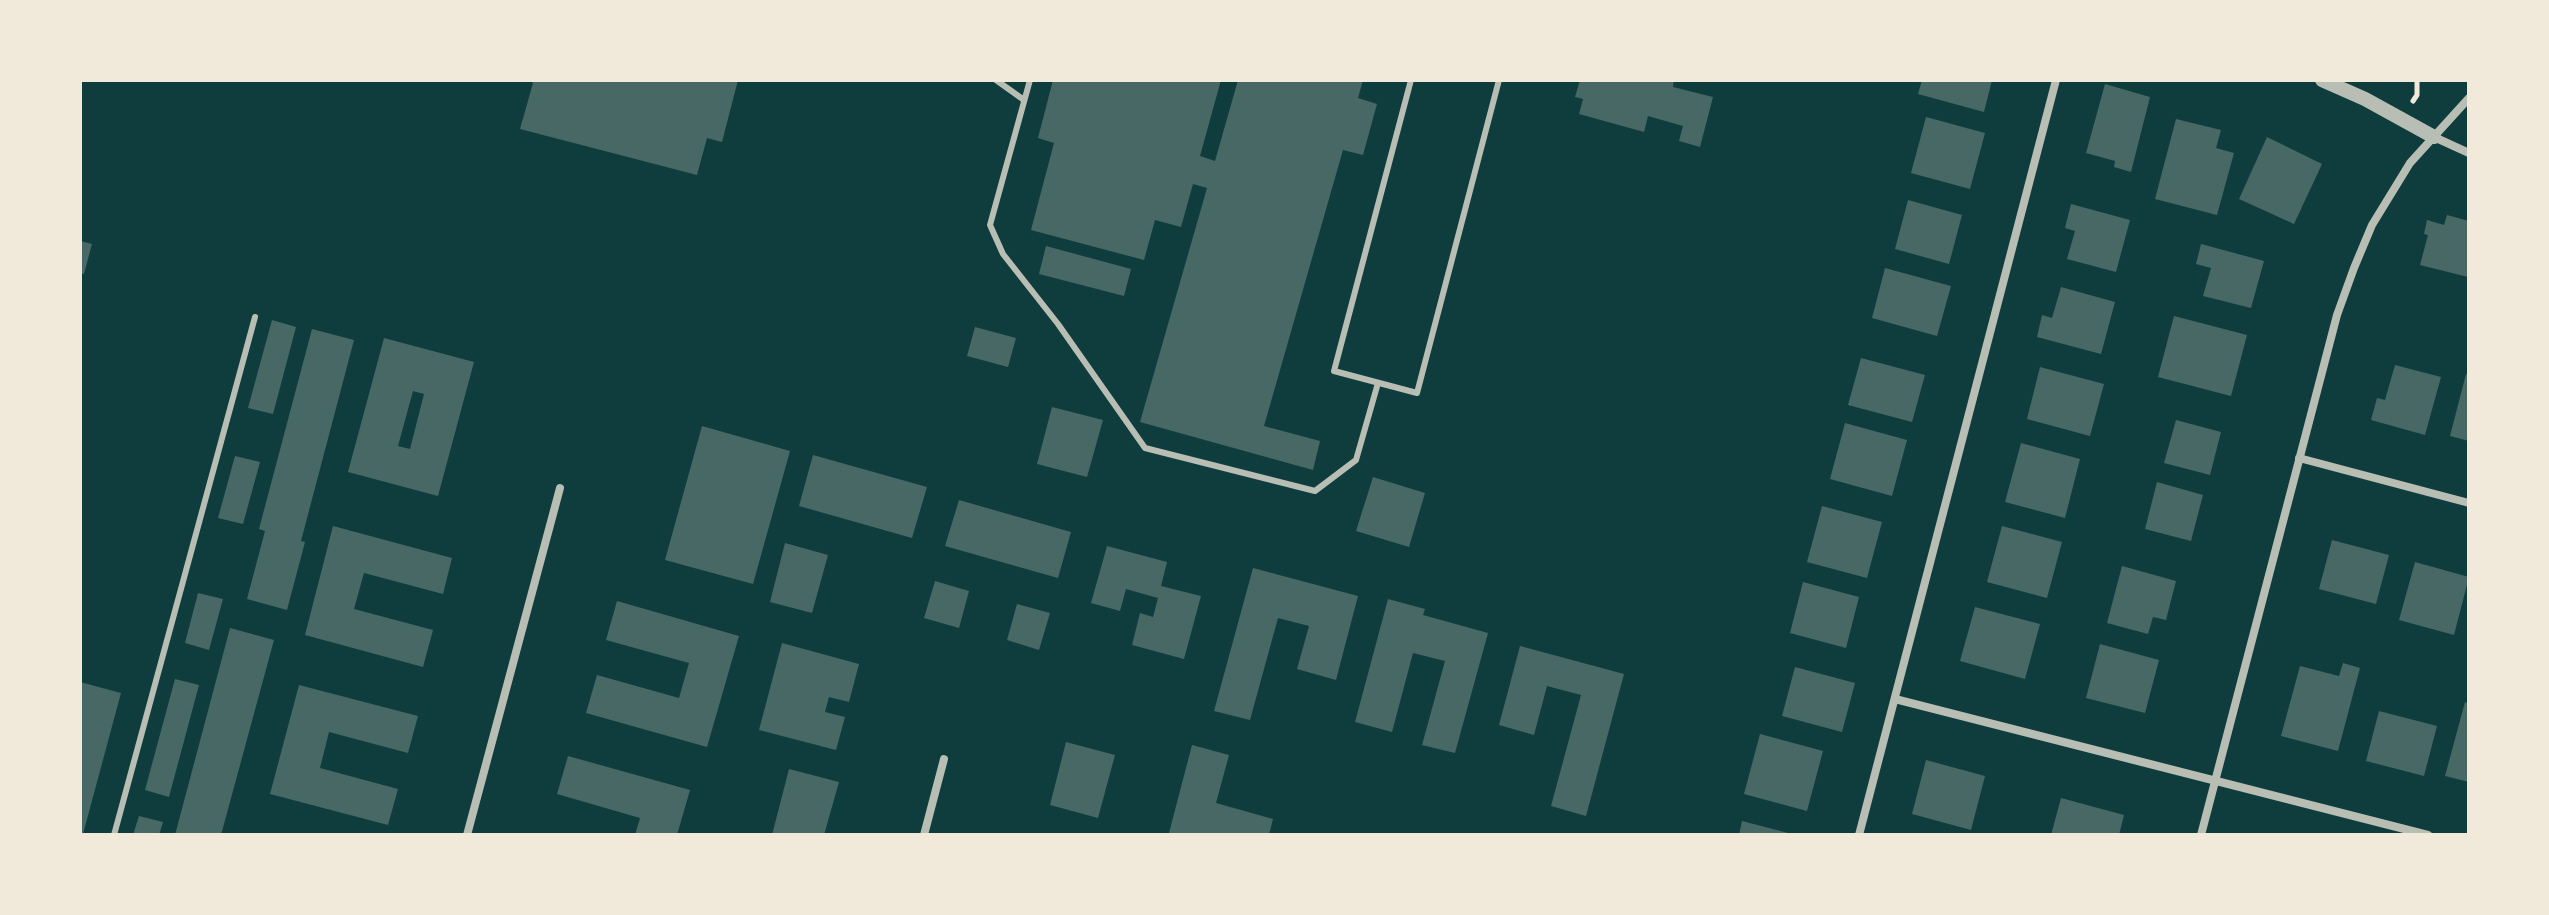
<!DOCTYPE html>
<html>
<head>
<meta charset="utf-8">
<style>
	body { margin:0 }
	#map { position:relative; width:2549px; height:915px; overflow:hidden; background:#0f3d3e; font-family:Helvetica,sans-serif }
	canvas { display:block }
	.frame { position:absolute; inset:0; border:82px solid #f1e9da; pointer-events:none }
</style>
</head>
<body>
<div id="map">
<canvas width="2549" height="915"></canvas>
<div class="frame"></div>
</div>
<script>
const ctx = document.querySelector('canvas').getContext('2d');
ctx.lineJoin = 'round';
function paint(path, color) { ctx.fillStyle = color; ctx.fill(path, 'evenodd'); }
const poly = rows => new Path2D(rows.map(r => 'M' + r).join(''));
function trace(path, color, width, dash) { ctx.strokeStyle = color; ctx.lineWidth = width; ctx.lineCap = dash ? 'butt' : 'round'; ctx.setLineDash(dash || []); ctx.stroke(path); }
paint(poly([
	[529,80,738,80,722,142,707,138,697,175,520,129,533,83],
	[1053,80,1221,80,1200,156,1215,161,1238,80,1363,80,1358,98,1377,104,1363,155,1343,150,1264,426,1320,441,1313,470,1140,422,1207,188,1193,184,1181,227,1155,220,1144,260,1031,230,1054,143,1038,138],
	[1580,80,1674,80,1673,87,1713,97,1700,147,1679,141,1683,126,1648,116,1644,132,1579,114,1583,99,1575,97],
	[1922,80,1992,80,1984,112,1918,94],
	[2105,84,2150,97,2131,172,2114,167,2115,161,2086,153],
	[1926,117,1985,133,1970,189,1911,173],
	[2176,119,2221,130,2216,148,2234,153,2217,215,2155,199],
	[2267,137,2322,164,2294,224,2239,199],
	[1908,200,1962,215,1949,264,1895,249],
	[2071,204,2130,220,2116,272,2067,259,2075,231,2065,228],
	[2447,215,2469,221,2468,277,2420,265,2428,235,2424,234,2427,220,2444,225],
	[80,241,92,244,84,274,80,273],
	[2201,244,2264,261,2251,308,2203,296,2211,268,2196,264],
	[1046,246,1131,269,1124,296,1039,274],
	[1885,268,1951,286,1937,336,1872,318],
	[2061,287,2115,302,2101,354,2037,337,2042,315,2052,318],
	[2174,316,2247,335,2231,396,2158,377],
	[272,320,296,327,273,414,248,408],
	[975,327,1016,338,1008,367,967,356],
	[312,329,354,340,301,541,305,542,287,610,247,599,265,531,259,529],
	[384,338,474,362,438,496,348,472],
	[413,391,424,394,410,449,398,446],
	[1861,358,1925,375,1912,422,1848,405],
	[2395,365,2441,377,2425,435,2371,420,2377,398,2385,400],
	[2040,367,2104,384,2090,436,2027,419],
	[2466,374,2469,375,2469,441,2450,436],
	[1052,407,1103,420,1087,477,1037,464],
	[2176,420,2221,432,2210,475,2164,463],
	[1845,423,1907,440,1892,496,1830,479],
	[702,426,790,451,753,584,665,560],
	[2021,443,2080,459,2065,518,2005,502],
	[813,455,927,487,912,538,799,506],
	[235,456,260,462,243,524,218,518],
	[1373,477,1425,493,1409,547,1356,531],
	[2157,482,2203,495,2191,541,2145,529],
	[959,500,1071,532,1058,578,945,546],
	[1822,506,1882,522,1867,578,1807,562],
	[333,526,452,558,443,594,364,573,354,609,433,630,423,667,305,635],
	[2002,526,2062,542,2047,598,1987,582],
	[2332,540,2389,555,2376,604,2319,589],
	[785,543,828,555,812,613,770,602],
	[1107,546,1167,562,1161,586,1201,596,1184,659,1132,645,1140,613,1153,617,1158,598,1126,589,1120,611,1091,603],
	[2415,562,2469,577,2454,635,2399,620],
	[2122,566,2176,581,2166,620,2153,617,2148,634,2107,623],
	[1253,568,1358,596,1336,680,1297,669,1309,626,1278,618,1250,720,1214,711],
	[935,581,969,591,959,628,924,618],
	[1803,582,1859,597,1846,648,1790,633],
	[198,593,223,599,209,650,185,643],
	[1388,599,1425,609,1423,615,1488,633,1455,753,1422,745,1445,661,1413,653,1392,732,1355,722],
	[617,601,739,636,707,747,586,713,597,675,679,698,689,663,606,640],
	[1017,604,1050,613,1039,650,1007,640],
	[1975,607,2040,624,2025,679,1960,661],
	[230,628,274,640,221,835,175,835],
	[782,643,859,664,849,702,829,697,825,712,845,717,836,750,759,730],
	[2100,644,2159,660,2145,713,2086,698],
	[1520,646,1624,674,1586,816,1551,806,1581,695,1547,686,1534,735,1499,725],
	[2343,663,2360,668,2338,751,2281,736,2300,666,2339,676],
	[1795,667,1855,683,1842,732,1782,716],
	[175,679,199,685,169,797,145,790],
	[80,682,121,693,83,834,80,833],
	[299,685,418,716,408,753,329,732,320,768,398,789,388,825,270,794],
	[2465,702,2469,704,2469,782,2445,776],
	[2379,711,2437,726,2424,776,2366,761],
	[1760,734,1823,751,1807,811,1744,794],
	[1066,742,1115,755,1098,818,1050,805],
	[1192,745,1229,755,1216,803,1273,819,1269,835,1169,833],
	[568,756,690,790,677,835,635,835,640,818,557,794],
	[1926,760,1985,776,1971,830,1912,814],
	[789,769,839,782,824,835,772,835],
	[2061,798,2124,815,2119,835,2051,835],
	[139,816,163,822,159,835,133,835],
	[1742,821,1792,834,1792,835,1739,835]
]), '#486865');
trace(poly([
	[2413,101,2417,95,2417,80]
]), '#f1e9da', 5);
trace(poly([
	[996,80,1024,100],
	[1030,80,990,225,1003,254,1058,324,1145,448,1315,491,1356,460,1378,383],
	[1411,80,1334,371,1417,393,1499,80],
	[114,835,255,317]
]), '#b8beb3', 6);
trace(poly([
	[2434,137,2469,153],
	[2299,458,2469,503],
	[1895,699,2428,835],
	[467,835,560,488],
	[924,835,944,759],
	[1859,835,2056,80],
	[2201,835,2337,315,2354,268,2372,225,2410,163,2469,98]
]), '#b8beb3', 8);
trace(poly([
	[2322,80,2365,99,2434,137]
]), '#b8beb3', 14);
</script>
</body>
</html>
